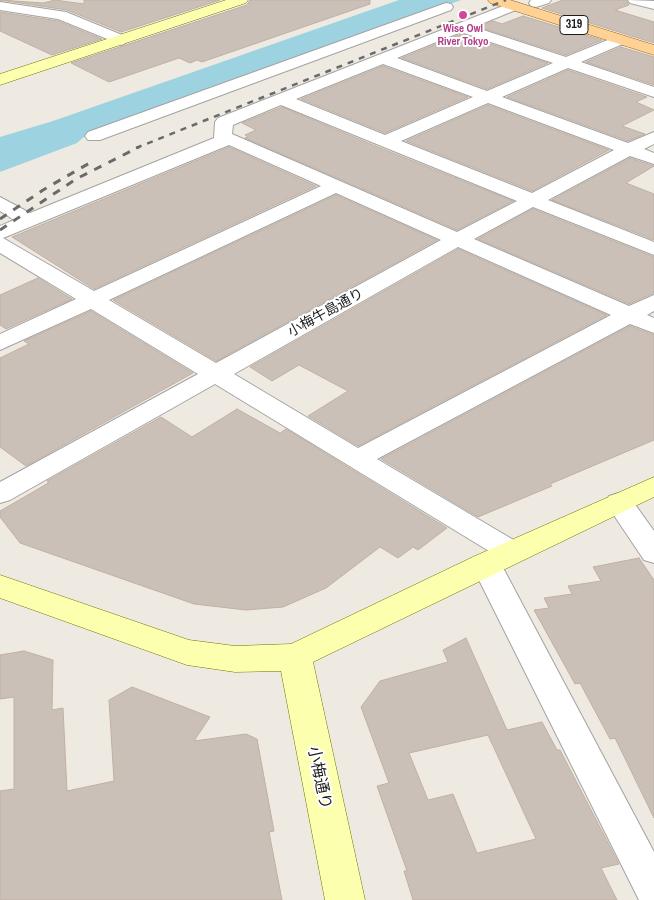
<!DOCTYPE html>
<html>
<head>
<meta charset="utf-8">
<style>
	body { margin:0 }
	canvas { display:block; background:#efeae1 }
</style>
</head>
<body>
<canvas width="654" height="900"></canvas>
<script>
const ctx = document.querySelector('canvas').getContext('2d');
ctx.lineJoin = 'round';
function paint(path, color) { ctx.fillStyle = color; ctx.fill(path, 'evenodd'); }
const poly = rows => new Path2D(rows.map(r => 'M' + r).join(''));
function trace(path, color, width, dash) { ctx.strokeStyle = color; ctx.lineWidth = width; ctx.lineCap = dash ? 'butt' : 'round'; ctx.setLineDash(dash || []); ctx.stroke(path); }
function label(font, color, halo, rows, align = 'center') {
  ctx.font = font + ' "Archivo Narrow","Noto Sans JP",sans-serif'; ctx.lineWidth = 4; ctx.setLineDash([]); ctx.textBaseline = 'middle'; ctx.strokeStyle = halo; ctx.fillStyle = color; for (const [text, x, y, turn = 0] of rows) {
    ctx.save(); ctx.translate(x, y); ctx.rotate((+turn || 0) * Math.PI / 180); ctx.textAlign = isNaN(turn) ? turn : align; if (halo) ctx.strokeText(text, 0, 0); ctx.fillText(text, 0, 0); ctx.restore();
  }
}
paint(poly([
	[399,0,461,0,85,136,77,143,0,172,0,137,53,121]
]), '#9dd2e1');
const building = poly([
	[0,0,43,3,55,0,84,4,84,0,220,0,121,32,67,10,0,0],
	[250,0,370,0,370,4,202,62,197,60,190,63,179,58,109,82,71,63,247,5,250,0],
	[563,0,626,0,629,5,615,10,654,22,654,43,542,8,563,0],
	[0,12,58,21,102,39,52,55,0,31,0,12],
	[523,16,602,40,566,55,479,27,493,21,502,24,523,16],
	[461,34,548,63,487,89,402,58,461,34],
	[621,47,654,57,654,85,586,62,621,47],
	[383,66,468,97,385,133,301,99,383,66],
	[568,70,647,97,636,102,654,110,622,126,645,134,628,141,507,97,568,70],
	[488,105,609,150,532,191,406,141,488,105],
	[282,107,378,147,513,201,457,230,245,138,248,137,245,135,256,130,242,123,282,107],
	[229,147,316,186,94,289,12,237,229,147],
	[630,158,654,166,626,183,654,194,654,240,552,200,630,158],
	[336,195,437,240,216,361,113,300,336,195],
	[533,209,654,257,654,293,629,304,478,239,533,209],
	[458,249,607,315,358,446,308,416,348,391,299,365,272,381,250,367,458,249],
	[38,278,72,299,6,329,0,325,0,295,38,278],
	[91,311,193,373,26,466,0,447,0,358,29,344,24,341,91,311],
	[630,326,654,335,654,440,550,484,552,486,478,517,381,459,630,326],
	[237,409,280,433,286,429,447,528,418,550,413,547,398,558,380,547,326,588,283,607,246,610,194,604,20,543,0,517,0,511,45,485,49,482,47,481,161,417,192,437,237,409],
	[639,558,654,580,654,818,615,738,610,739,580,683,575,684,534,610,549,608,544,598,572,594,568,586,601,581,593,567,639,558],
	[466,638,507,730,542,722,557,750,560,750,619,864,601,868,617,900,413,900,404,871,407,871,377,786,389,783,361,707,380,681,448,662,443,650,466,638],
	[488,735,536,839,477,853,453,794,428,800,409,753,488,735],
	[24,651,53,660,52,710,63,708,67,791,114,781,109,700,132,687,210,717,194,741,246,734,257,739,274,831,269,832,282,900,0,900,0,791,14,789,14,697,0,699,0,655,24,651]
]);
paint(building, '#cbc0b7');
trace(building, '#c1b0a2', 1);
const street = poly([
	[531,0,551,0,549,3,536,7,531,6,529,3,531,0],
	[628,0,654,1,654,9,630,3,628,0],
	[0,2,66,12,127,37,130,40,122,45,58,19,0,10,0,2],
	[513,2,518,3,520,6,518,9,474,27,566,57,615,37,625,37,628,40,625,43,581,62,654,87,654,97,568,68,502,97,628,143,654,132,654,144,644,149,654,153,654,164,630,156,548,200,654,242,654,255,533,207,474,239,629,306,654,295,654,311,647,315,654,318,654,333,630,324,377,459,522,545,527,552,522,559,512,562,502,559,215,384,10,500,0,503,0,482,198,374,91,309,0,350,0,334,76,299,0,253,0,226,14,220,0,211,0,197,30,213,214,138,215,122,218,118,513,2],
	[461,32,553,63,487,91,397,58,461,32],
	[383,64,473,97,385,135,296,99,383,64],
	[488,103,614,150,532,193,401,141,488,103],
	[281,105,379,145,517,201,457,232,232,134,233,125,281,105],
	[229,145,321,186,94,291,3,238,229,145],
	[336,193,441,240,216,363,109,300,336,193],
	[458,247,611,315,358,448,234,374,458,247],
	[446,3,451,4,453,7,451,10,100,140,88,140,85,136,88,132,446,3],
	[619,493,629,496,654,531,654,563,644,560,605,502,609,496,619,493],
	[486,554,496,557,501,564,654,852,654,900,639,900,471,564,476,557,486,554]
]);
const secondary = poly([
	[226,0,248,0,246,3,0,85,0,74,226,0],
	[654,477,654,497,313,662,365,900,325,900,281,671,235,672,187,665,0,598,0,575,189,640,235,646,291,644,475,556,654,477]
]);
const primary = poly([
	[488,0,510,0,654,45,654,55,490,3,488,0]
]);
trace(street, '#a3a3a3', 2);
trace(secondary, '#6a7600', 1);
trace(primary, '#946200', 1);
paint(street, '#fff');
paint(secondary, '#fbffae');
paint(primary, '#ffd195');
trace(poly([
	[136,148,506,0]
]), '#6a6a6a', 2.5, [6, 6]);
trace(poly([
	[0,219,43,190,93,161],
	[0,230,76,179,139,147]
]), '#6a6a6a', 3, [8, 8]);
for (const [x, y, r, color] of [
	[463,15,5,"#d1479c"]
]) { const dot = new Path2D(); dot.arc(x, y, r, 0, 2 * Math.PI); ctx.fillStyle = color; ctx.fill(dot); trace(dot, '#fff', 2); }
label('bold 11px', '#b23c85', '#fff', [
	["Wise Owl",463,29],
	["River Tokyo",463,42]
]);
for (const [x, y, w] of [
	[574,25,28]
]) { const box = new Path2D(); box.roundRect(x - w / 2, y - 9.5, w, 19, 4); ctx.fillStyle = '#fff'; ctx.fill(box); trace(box, '#1c1c1c', 1); }
label('bold 12px', '#1c1c1c', null, [
	["319",574,25]
]);
label('14px', '#1c1c1c', '#fff', [
	["小梅牛島通り",326,313,-29]
]);
label('16px', '#1c1c1c', '#fff', [
	["小梅通り",319,778,78]
]);
</script>
</body>
</html>
